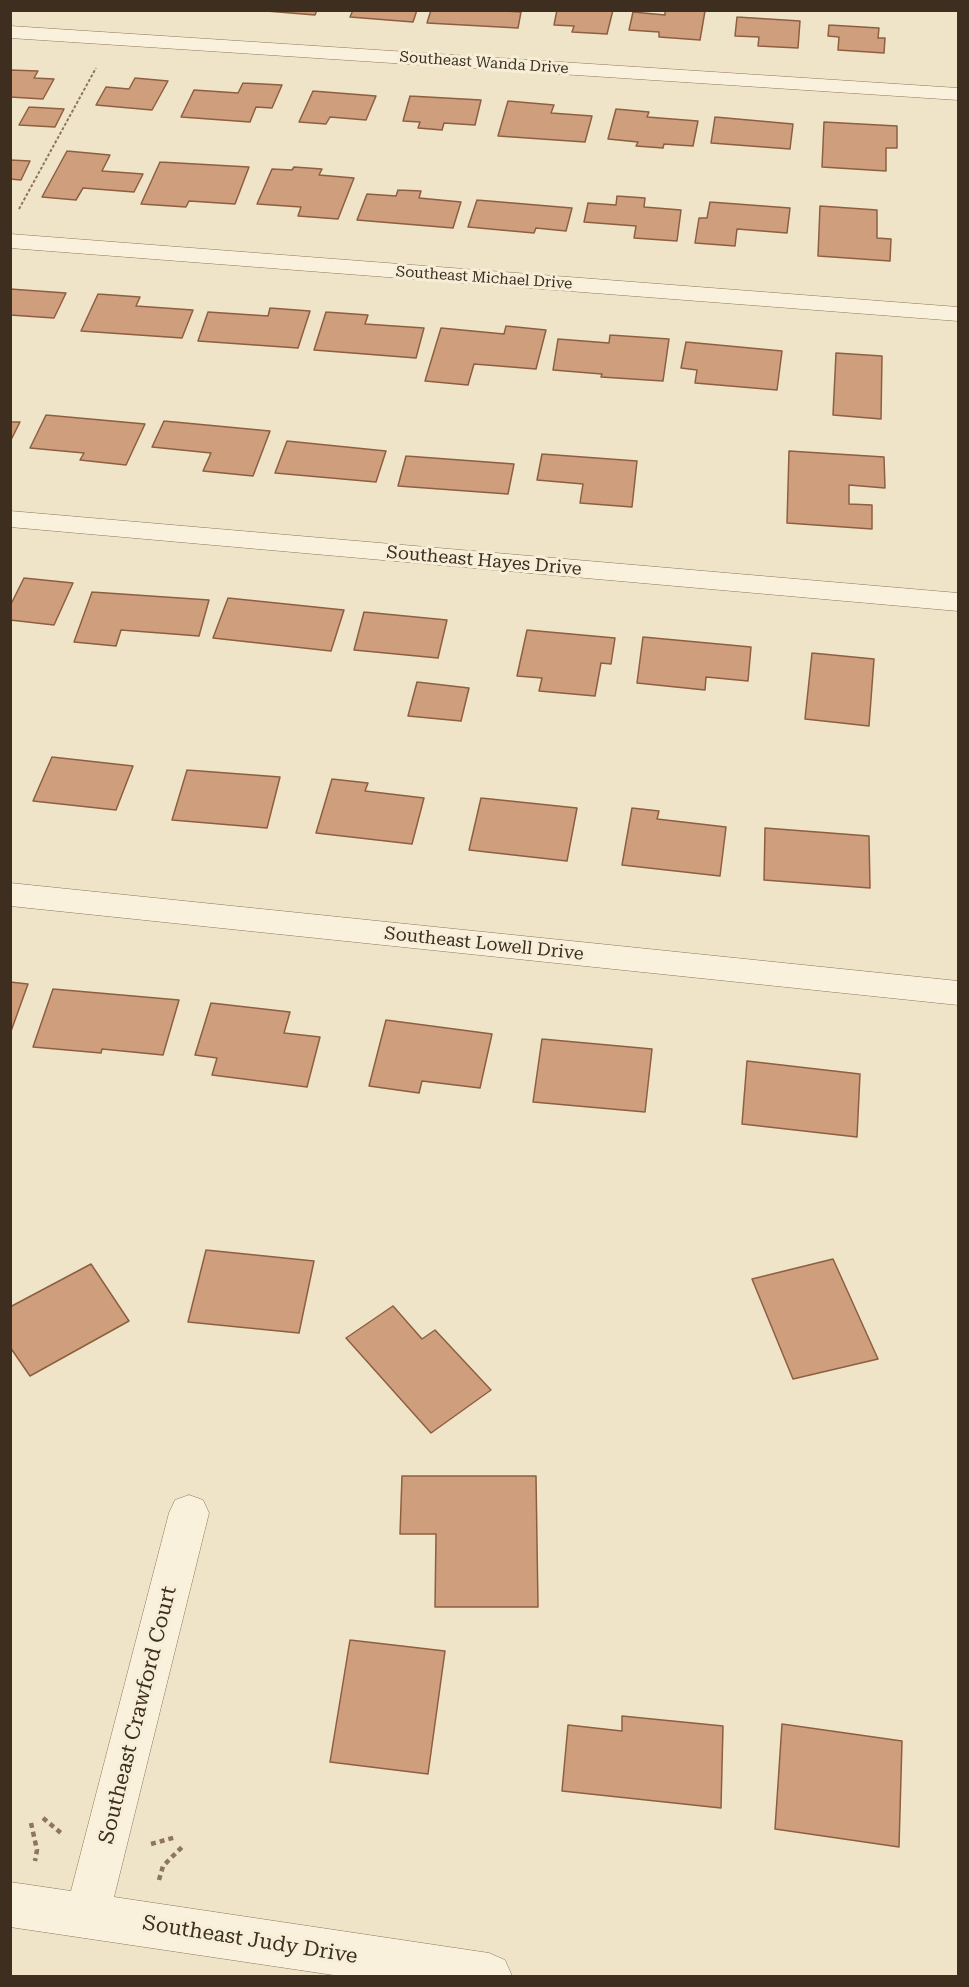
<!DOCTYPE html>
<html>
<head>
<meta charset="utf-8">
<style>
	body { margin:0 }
	#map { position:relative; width:969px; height:1987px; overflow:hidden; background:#f0e4c8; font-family:"Roboto Serif",serif }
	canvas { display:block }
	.frame { position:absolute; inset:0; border:12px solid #3d2e20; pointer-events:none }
</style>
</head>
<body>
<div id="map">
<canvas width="969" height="1987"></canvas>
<div class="frame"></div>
</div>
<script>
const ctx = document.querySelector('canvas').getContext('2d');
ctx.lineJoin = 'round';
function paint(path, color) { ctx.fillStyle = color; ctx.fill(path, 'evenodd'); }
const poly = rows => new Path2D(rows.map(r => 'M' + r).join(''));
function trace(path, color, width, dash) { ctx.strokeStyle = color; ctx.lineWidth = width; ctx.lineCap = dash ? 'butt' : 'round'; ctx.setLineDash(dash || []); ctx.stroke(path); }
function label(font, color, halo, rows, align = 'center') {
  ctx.font = font + ' "Roboto Serif",serif'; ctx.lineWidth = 6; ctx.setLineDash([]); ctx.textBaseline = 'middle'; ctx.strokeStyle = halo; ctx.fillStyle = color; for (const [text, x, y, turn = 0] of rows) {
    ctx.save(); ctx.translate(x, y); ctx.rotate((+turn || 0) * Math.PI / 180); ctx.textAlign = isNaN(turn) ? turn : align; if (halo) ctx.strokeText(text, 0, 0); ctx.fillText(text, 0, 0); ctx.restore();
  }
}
const building = poly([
	[254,10,317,10,315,15,254,10],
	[353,10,417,10,413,22,350,17,353,10],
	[431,10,489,10,521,12,518,28,427,23,431,10],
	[557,10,613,10,607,34,572,32,574,26,554,25,557,10],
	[665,10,705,11,700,40,659,37,659,32,629,30,633,12,665,15,665,10],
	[737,17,800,21,798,48,758,46,759,37,735,36,737,17],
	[829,25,879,28,878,38,885,38,884,53,838,50,839,37,828,36,829,25],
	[10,70,38,71,34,78,54,79,43,99,10,97,10,70],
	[135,78,168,81,152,110,96,105,106,87,129,89,135,78],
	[243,83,282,85,272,108,256,107,250,122,181,117,194,90,238,93,243,83],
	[313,91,376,96,366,120,330,117,326,124,299,122,313,91],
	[410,96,481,100,475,125,444,123,442,130,418,128,420,122,403,121,410,96],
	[508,101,554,105,551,113,592,116,585,142,498,136,508,101],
	[29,107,64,109,55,127,19,125,29,107],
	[616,109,649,112,647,117,698,121,693,146,664,144,663,148,636,146,638,142,608,139,616,109],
	[715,117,793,124,790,149,711,143,715,117],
	[824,122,897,126,897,148,886,148,886,171,822,167,824,122],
	[67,151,110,155,102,171,143,174,134,192,83,188,76,200,42,197,67,151],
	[10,160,30,161,21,180,10,179,10,160],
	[160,162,249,167,235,204,189,201,186,207,141,204,160,162],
	[294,167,322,169,319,175,354,178,338,219,298,216,301,207,257,204,272,169,292,170,294,167],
	[398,190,421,191,419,198,461,202,453,228,357,220,367,194,396,196,398,190],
	[617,196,645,198,644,207,681,210,677,241,634,238,636,226,584,222,588,203,616,205,617,196],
	[477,200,572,208,566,231,536,228,534,233,468,227,477,200],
	[710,202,790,208,787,233,737,229,735,246,695,243,699,218,707,218,710,202],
	[820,206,877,210,877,238,891,239,890,261,818,256,820,206],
	[10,289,66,293,54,318,10,315,10,289],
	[98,294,140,297,136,306,193,310,182,338,81,331,98,294],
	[270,308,310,311,298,348,198,341,208,312,268,316,270,308],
	[326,312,368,315,365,324,424,328,416,358,314,350,326,312],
	[506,326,546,330,536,369,474,364,468,385,425,381,441,328,504,334,506,326],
	[610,335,669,339,663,381,601,377,602,374,553,370,558,339,609,343,610,335],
	[686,342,782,351,777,390,695,383,697,370,681,368,686,342],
	[836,353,882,356,881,419,833,415,836,353],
	[46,415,145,424,126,465,80,460,84,453,30,448,46,415],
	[164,421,270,431,253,476,203,471,211,453,152,447,164,421],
	[10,422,20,422,10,442,10,422],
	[287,441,386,451,376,482,275,473,287,441],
	[789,451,884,457,885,488,849,485,849,504,872,505,872,529,787,523,789,451],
	[542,454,637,461,632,507,580,503,583,484,537,480,542,454],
	[406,456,514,464,508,494,398,486,406,456],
	[24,578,73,583,54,625,10,620,10,606,24,578],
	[92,592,209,600,199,636,121,630,116,646,74,642,92,592],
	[228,598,344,610,331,651,213,638,228,598],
	[364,612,447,620,438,658,354,650,364,612],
	[527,630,615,638,611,664,601,663,595,696,539,691,542,678,517,676,527,630],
	[643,637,751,647,748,681,706,677,705,690,637,683,643,637],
	[812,653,874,659,869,726,805,719,812,653],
	[417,682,469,688,461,721,408,716,417,682],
	[52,757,133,766,116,810,33,801,52,757],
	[187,770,280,777,267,828,172,820,187,770],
	[332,779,368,783,365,791,424,798,412,844,316,833,332,779],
	[481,798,577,808,567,861,469,850,481,798],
	[632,808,659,811,657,819,726,827,720,876,622,865,632,808],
	[765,828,869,836,870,888,764,880,765,828],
	[10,982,28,984,10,1034,10,982],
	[53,989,179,1000,163,1055,102,1049,101,1053,33,1047,53,989],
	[211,1003,290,1012,284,1033,320,1037,307,1087,212,1075,217,1058,195,1055,211,1003],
	[386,1020,492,1034,480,1088,422,1081,419,1093,369,1086,386,1020],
	[542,1039,652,1049,645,1112,533,1102,542,1039],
	[747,1061,860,1074,857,1137,742,1124,747,1061],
	[206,1250,314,1261,299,1333,188,1322,206,1250],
	[833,1259,878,1359,793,1379,752,1279,833,1259],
	[91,1264,129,1321,30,1376,10,1347,10,1307,91,1264],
	[393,1306,422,1339,435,1330,491,1390,431,1433,346,1338,393,1306],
	[402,1476,536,1476,538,1607,435,1607,436,1534,400,1534,402,1476],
	[350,1640,445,1651,428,1774,330,1762,350,1640],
	[622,1716,723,1726,721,1808,562,1791,568,1725,622,1731,622,1716],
	[782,1724,902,1741,899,1847,775,1829,782,1724]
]);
paint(building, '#cf9f7d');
trace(building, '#8d5f41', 1.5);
const minor = poly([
	[10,26,958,88,958,100,10,38,10,26],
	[10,234,958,307,958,321,10,248,10,234],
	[10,511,958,593,958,611,10,527,10,511],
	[10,883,958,981,958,1005,10,906,10,883],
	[189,1495,203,1500,209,1513,114,1897,489,1953,505,1960,512,1976,340,1976,10,1927,10,1882,71,1891,169,1513,175,1500,189,1495]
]);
trace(minor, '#8d765c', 1);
trace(poly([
	[19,209,96,68]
]), '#8d765c', 2, [3, 2]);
trace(poly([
	[43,1818,61,1833],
	[31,1823,37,1850,35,1861],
	[151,1844,176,1837],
	[159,1880,163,1866,182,1847]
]), '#8d765c', 4.5, [5, 4]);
paint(minor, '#faf1dc');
label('15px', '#3d2e20', '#f7eed8', [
	["Southeast Wanda Drive",484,63,4],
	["Southeast Michael Drive",484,278,4]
]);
label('18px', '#3d2e20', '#f7eed8', [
	["Southeast Hayes Drive",484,561,5],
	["Southeast Lowell Drive",484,944,6]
]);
label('21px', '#3d2e20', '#f7eed8', [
	["Southeast Crawford Court",138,1715,-76],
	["Southeast Judy Drive",250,1940,9]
]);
</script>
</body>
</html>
